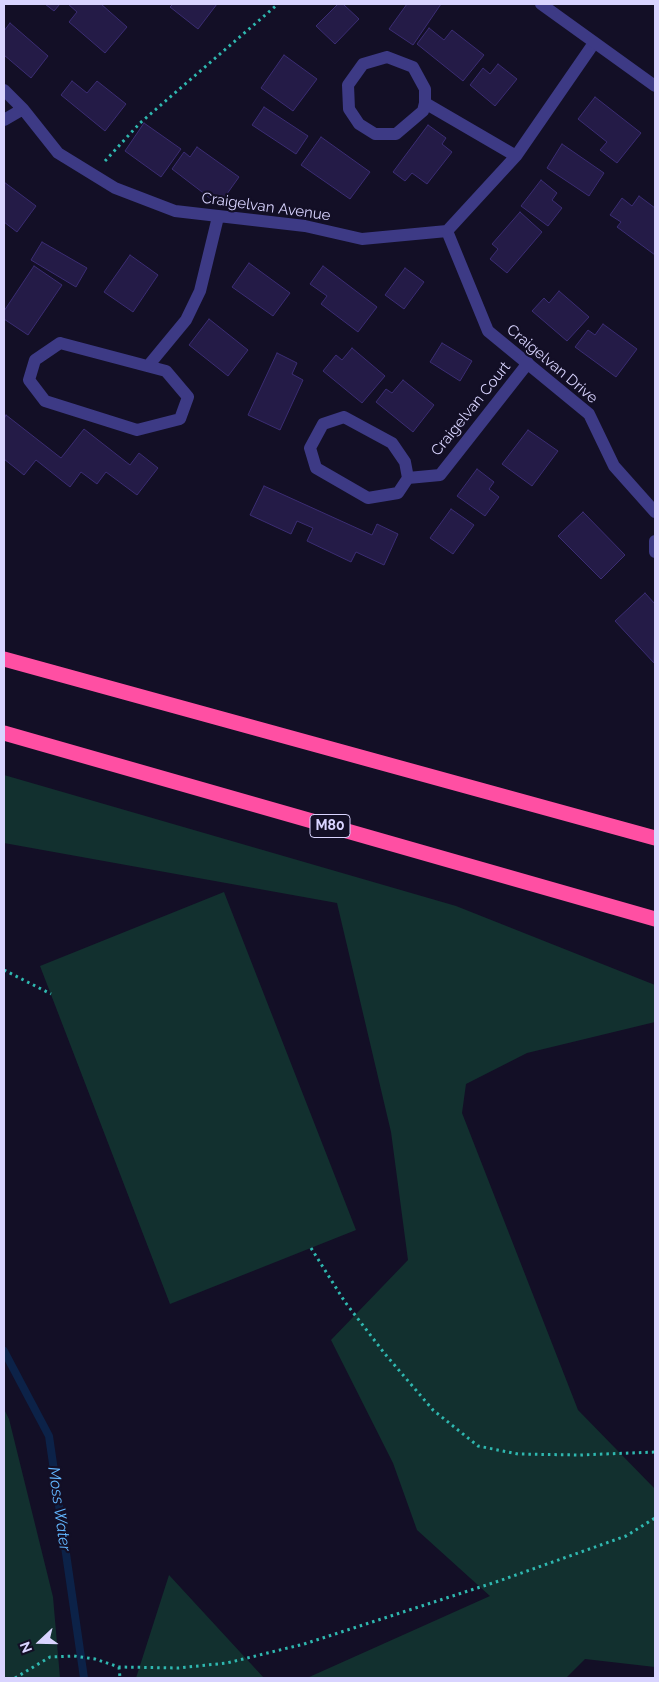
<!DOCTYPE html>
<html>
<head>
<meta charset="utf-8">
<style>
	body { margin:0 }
	#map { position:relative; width:659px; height:1682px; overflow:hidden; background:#130f26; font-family:Raleway,sans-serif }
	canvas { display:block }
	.frame { position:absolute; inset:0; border:5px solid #d9d4ff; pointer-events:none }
	.north { position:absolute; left:15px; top:1617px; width:50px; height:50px; -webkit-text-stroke:4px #130f26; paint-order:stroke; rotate:249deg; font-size:14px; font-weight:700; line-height:20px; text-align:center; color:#d9d4ff }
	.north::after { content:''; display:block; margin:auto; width:18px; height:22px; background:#d9d4ff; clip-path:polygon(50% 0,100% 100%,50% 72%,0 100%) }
</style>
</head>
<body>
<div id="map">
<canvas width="659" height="1682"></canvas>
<div class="frame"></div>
<div class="north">N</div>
</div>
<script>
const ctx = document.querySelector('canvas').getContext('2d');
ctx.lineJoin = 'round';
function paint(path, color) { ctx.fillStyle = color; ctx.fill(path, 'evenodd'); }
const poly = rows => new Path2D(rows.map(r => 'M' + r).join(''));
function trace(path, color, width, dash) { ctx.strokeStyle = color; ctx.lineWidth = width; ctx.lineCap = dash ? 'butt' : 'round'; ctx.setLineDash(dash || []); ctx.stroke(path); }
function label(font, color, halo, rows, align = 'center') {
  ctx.font = font + ' Raleway,sans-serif'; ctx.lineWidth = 4.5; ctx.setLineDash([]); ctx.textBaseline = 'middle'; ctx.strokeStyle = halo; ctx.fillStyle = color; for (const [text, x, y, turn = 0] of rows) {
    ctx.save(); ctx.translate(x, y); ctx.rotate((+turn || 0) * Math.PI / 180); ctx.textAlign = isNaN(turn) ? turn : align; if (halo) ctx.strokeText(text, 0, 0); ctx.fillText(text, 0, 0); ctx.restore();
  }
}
paint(poly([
	[4,775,456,906,655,985,655,1022,527,1053,466,1084,462,1113,578,1410,655,1489,655,1667,585,1659,566,1678,307,1678,490,1596,417,1530,393,1463,331,1340,408,1260,391,1132,337,903,4,843],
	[224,892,356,1230,170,1304,40,966],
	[4,1409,9,1419,53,1597,60,1678,4,1678],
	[169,1575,264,1678,136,1678]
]), '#12302f');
trace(poly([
	[4,1351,49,1436,84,1678]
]), '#0c2248', 8);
const building = poly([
	[45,4,60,4,54,11,45,4],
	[68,4,101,4,127,27,105,53,69,22,77,12,68,4],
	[173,4,217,4,198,29,170,7,173,4],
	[338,4,343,4,359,19,335,44,316,26,338,4],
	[407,4,441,4,413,45,389,29,407,4],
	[10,23,48,56,31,78,4,55,4,31,10,23],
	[429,28,444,40,452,30,484,55,463,81,417,44,429,28],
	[284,55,317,79,293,111,261,88,284,55],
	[498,64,517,79,495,106,470,85,483,68,490,74,498,64],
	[72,81,87,93,97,81,126,104,105,131,61,95,72,81],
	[595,97,641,133,617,163,600,150,607,142,578,119,595,97],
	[264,107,308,136,296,154,252,125,264,107],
	[144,123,181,149,161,177,125,151,144,123],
	[428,125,446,138,442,144,452,152,427,184,412,173,405,181,393,172,428,125],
	[321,137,370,172,350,199,301,165,321,137],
	[562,144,604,173,589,196,547,168,562,144],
	[197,147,239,177,219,205,172,169,184,152,190,157,197,147],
	[541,180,557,193,552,200,562,208,548,226,521,206,541,180],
	[4,182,36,206,17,232,4,222,4,182],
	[639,196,655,208,655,255,617,227,621,222,610,215,622,198,632,206,639,196],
	[520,212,542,232,507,273,490,259,498,249,492,244,520,212],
	[42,242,87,268,76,287,31,260,42,242],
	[130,255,158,275,133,312,104,292,130,255],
	[249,263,290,293,273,316,232,287,249,263],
	[34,266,62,285,28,335,4,319,4,311,34,266],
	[323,266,377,307,358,332,321,304,327,296,310,284,323,266],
	[405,268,424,282,404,309,385,295,405,268],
	[559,291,589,317,567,341,532,311,544,298,549,303,559,291],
	[209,319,248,350,228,376,189,345,209,319],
	[603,324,637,349,616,377,575,347,588,330,595,335,603,324],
	[442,343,472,361,460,381,430,362,442,343],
	[352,348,385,376,362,403,323,371,336,355,342,360,352,348],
	[277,353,297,363,292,374,303,380,280,430,248,415,277,353],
	[403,380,434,405,413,432,376,402,386,389,392,393,403,380],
	[6,415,61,458,84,429,130,465,139,453,158,468,137,495,106,472,97,484,81,472,70,487,36,460,24,475,4,459,4,419,6,415],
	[528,430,558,451,532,486,502,464,528,430],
	[477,469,494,482,489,489,499,497,485,516,457,496,477,469],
	[264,486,372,535,377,524,398,534,384,565,356,552,351,562,307,541,313,528,297,521,291,534,250,515,264,486],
	[451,509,474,525,453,554,430,538,451,509],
	[583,512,625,555,601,579,558,536,583,512],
	[645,593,655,604,654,663,615,621,645,593]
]);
paint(building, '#241b47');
trace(building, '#3b2d73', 1);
trace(poly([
	[105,161,140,123,278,4],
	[4,970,51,994],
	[311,1248,345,1302,385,1354,433,1410,478,1446,518,1454,580,1455,655,1452],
	[119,1667,120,1678],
	[15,1678,50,1657,74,1656,95,1659,119,1667,178,1668,227,1663,304,1644,499,1581,626,1536,655,1518]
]), '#2fb8b0', 3, [2.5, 4]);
trace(poly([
	[387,57,413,67,425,89,425,103,423,111,396,134,375,134,359,124,349,109,348,85,363,64,387,57],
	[4,90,23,109,58,153,115,188,175,211,305,226,362,239,447,231,516,156,594,43],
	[425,103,516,156],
	[4,120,23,109],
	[447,231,488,331,589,414,614,466,655,512],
	[60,343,166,371,188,397,180,419,137,430,45,401,29,380,35,360,60,343],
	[148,366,186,320,200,291,218,217],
	[344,417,392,443,405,462,408,478,398,493,368,498,316,468,310,448,323,424,344,417],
	[408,478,440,475,528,363],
	[655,541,655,552]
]), '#3d3a85', 12);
trace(poly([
	[541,4,655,86]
]), '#3d3a85', 12);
trace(poly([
	[4,659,655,838],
	[4,733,655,919]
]), '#ff4fa3', 15);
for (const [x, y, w] of [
	[330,826,40]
]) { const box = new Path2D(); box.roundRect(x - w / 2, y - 11.5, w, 23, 4); ctx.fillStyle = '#130f26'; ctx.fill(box); trace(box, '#d9d4ff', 1); }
label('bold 14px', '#d9d4ff', null, [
	["M80",330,826]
]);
label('15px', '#d9d4ff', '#130f26', [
	["Craigelvan Avenue",266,207,8],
	["Craigelvan Drive",552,364,40],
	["Craigelvan Court",471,409,-51]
]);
label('italic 16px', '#62b6ff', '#130f26', [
	["Moss Water",59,1509,82]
]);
</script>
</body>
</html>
